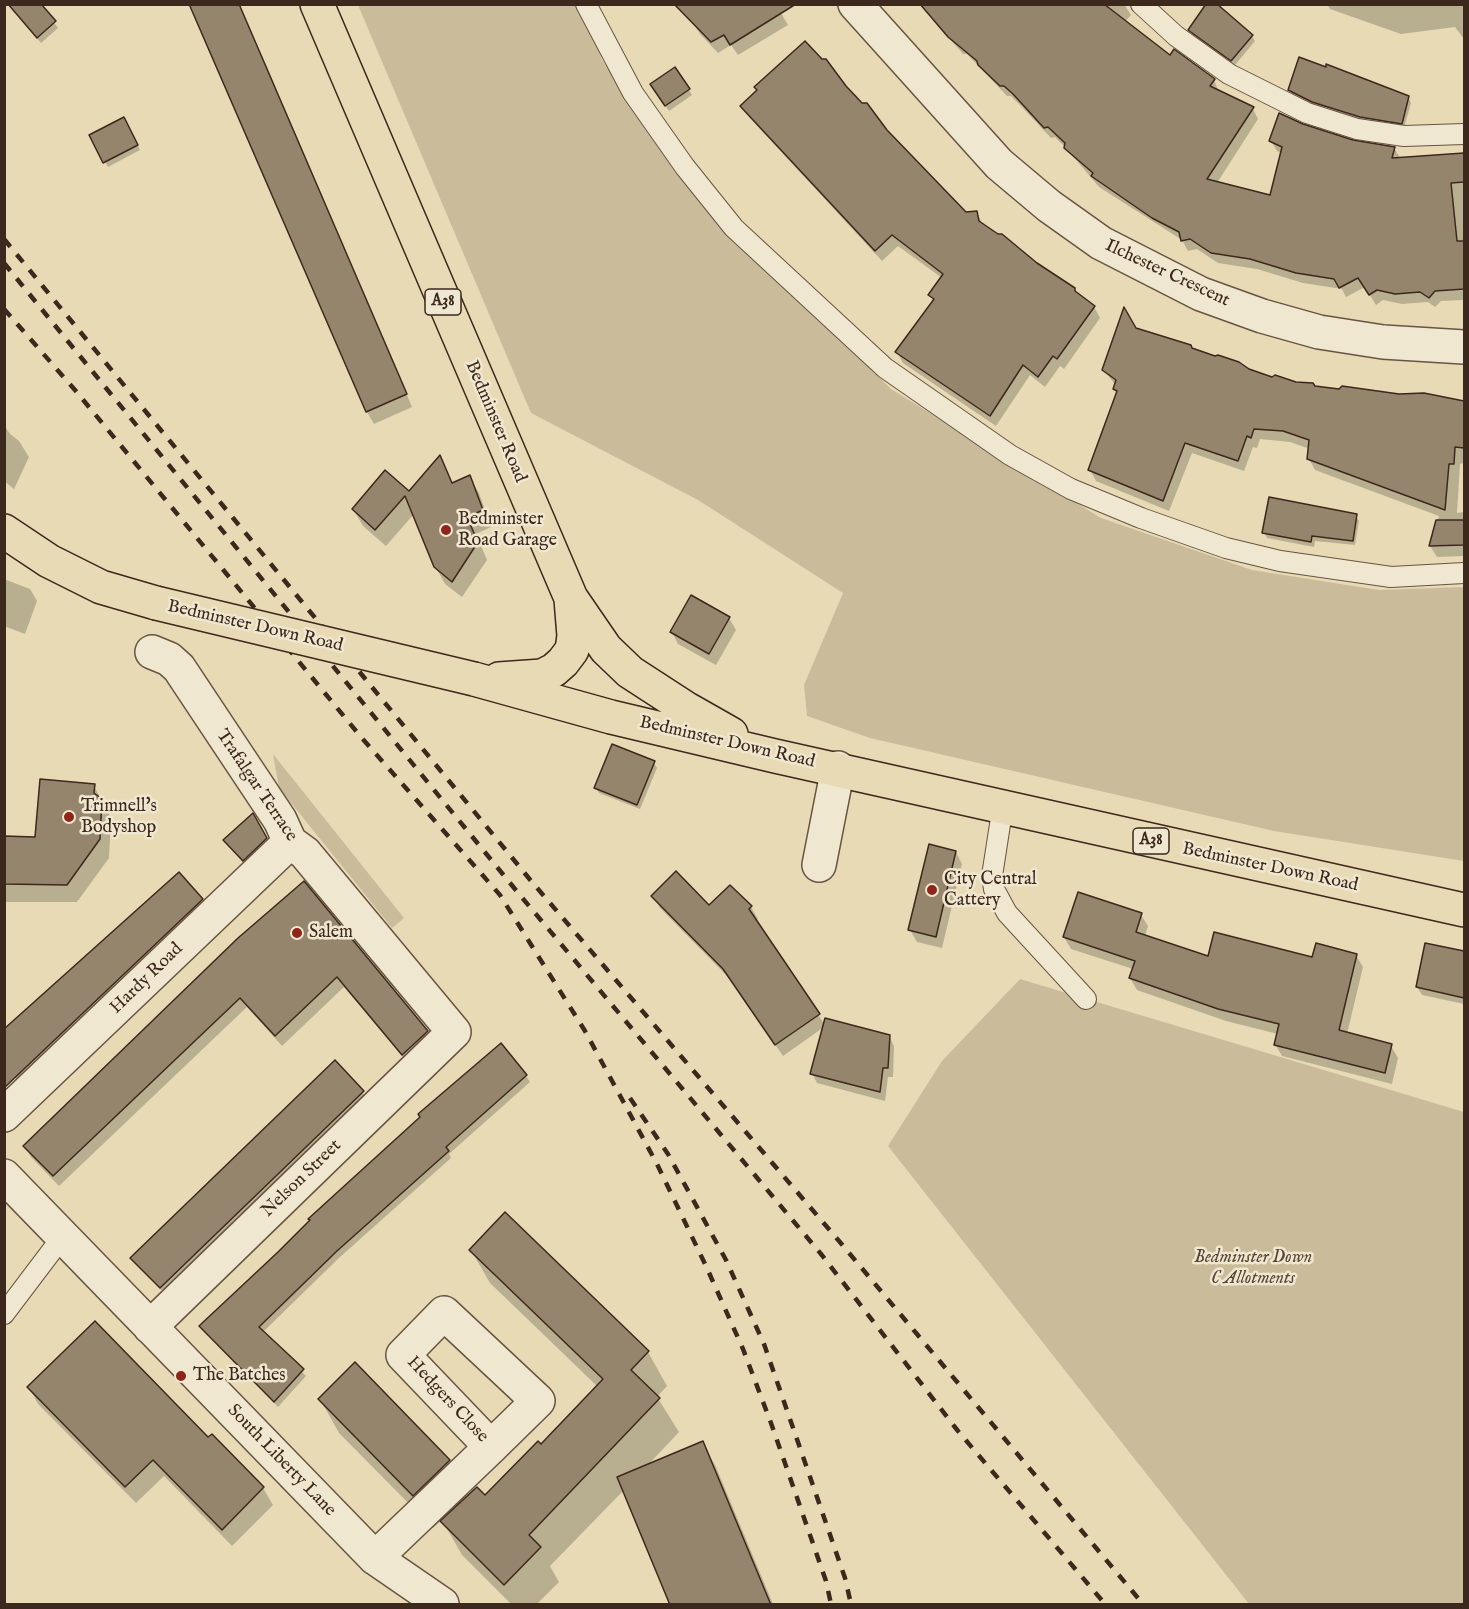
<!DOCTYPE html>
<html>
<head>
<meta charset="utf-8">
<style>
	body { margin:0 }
	#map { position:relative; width:1469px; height:1609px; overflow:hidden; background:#e7dab5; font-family:"IM FELL English",serif }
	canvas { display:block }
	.frame { position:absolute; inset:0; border:6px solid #3d281d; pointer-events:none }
</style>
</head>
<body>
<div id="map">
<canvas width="1469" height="1609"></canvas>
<div class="frame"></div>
</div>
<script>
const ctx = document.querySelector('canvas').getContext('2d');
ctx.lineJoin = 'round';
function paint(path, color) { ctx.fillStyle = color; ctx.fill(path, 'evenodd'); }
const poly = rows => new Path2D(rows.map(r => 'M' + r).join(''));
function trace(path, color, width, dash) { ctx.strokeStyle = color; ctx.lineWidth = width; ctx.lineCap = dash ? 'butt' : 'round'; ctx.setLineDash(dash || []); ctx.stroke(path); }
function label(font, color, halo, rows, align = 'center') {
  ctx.font = font + ' "IM FELL English",serif'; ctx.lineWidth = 5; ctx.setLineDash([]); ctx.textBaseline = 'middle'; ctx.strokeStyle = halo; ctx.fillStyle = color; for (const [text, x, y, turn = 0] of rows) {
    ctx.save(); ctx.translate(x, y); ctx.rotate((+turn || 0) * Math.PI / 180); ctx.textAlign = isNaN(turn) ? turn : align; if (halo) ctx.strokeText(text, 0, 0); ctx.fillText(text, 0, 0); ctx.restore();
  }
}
paint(poly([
	[358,5,581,5,602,60,692,191,891,389,1101,518,1252,570,1379,590,1464,587,1464,861,1274,831,870,738,807,716,804,685,843,593,698,500,531,413],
	[273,754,404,918,392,928,279,788],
	[1020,979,1464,1112,1464,1604,1249,1604,888,1146,942,1061]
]), '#cabc9b');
paint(poly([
	[8,4,40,4,58,28,41,43],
	[190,4,237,4,264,60,412,407,374,424,367,412],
	[682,4,781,13,788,25,738,55,731,45,718,53,700,34],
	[919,4,1124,4,1131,15,1124,23,1170,57,1174,51,1214,80,1219,92,1253,109,1258,119,1217,183,1271,197,1282,154,1277,151,1271,141,1303,126,1353,142,1394,148,1401,159,1464,154,1464,300,1441,301,1435,307,1428,302,1402,304,1383,300,1376,305,1365,287,1346,297,1342,289,1303,283,1257,269,1218,263,1197,249,1188,251,1182,240,1099,187,1066,148,1055,137,1051,138,1020,105,1011,96,1007,96,967,54,963,54],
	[1327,4,1464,4,1464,39,1455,27,1401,34,1330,9],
	[1189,30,1252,36,1255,41,1235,65,1193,35],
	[845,87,966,214,976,212,982,223,1094,307,1100,318,1064,369,1060,366,1045,387,1030,375,996,426,903,363,897,352,934,302,930,295,942,278,898,246,882,261,749,117,742,106],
	[655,90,689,90,692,95,669,111],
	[1289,90,1408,97,1411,103,1404,128,1364,122,1316,107,1292,95],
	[123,119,140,150,108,167,91,136],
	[1135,330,1272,378,1314,388,1459,402,1464,399,1464,463,1460,464,1457,513,1464,512,1464,556,1437,557,1430,546,1439,516,1315,470,1309,459,1310,449,1290,442,1260,439,1257,448,1253,447,1244,471,1192,453,1169,511,1096,481,1090,470,1118,394,1116,386,1104,370],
	[4,425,10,434,19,441,29,457,14,489,4,481],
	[440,457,453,484,469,477,479,493,491,527,476,534,487,560,462,597,445,584,435,566,414,514,386,546,363,526,353,509,410,494],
	[1356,516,1359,521,1355,545,1315,541,1314,547,1267,538,1264,532],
	[4,579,30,589,37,601,25,634,4,626],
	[729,618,736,630,716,665,678,644,672,632],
	[654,763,657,768,640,809,599,793,596,788],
	[94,786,111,818,109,858,77,902,4,902,4,838,37,838],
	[253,816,273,850,250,872,225,840],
	[956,852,962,864,942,948,917,942,910,930],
	[303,883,433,1042,409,1064,344,987,282,1046,247,1007,59,1186,31,1157,25,1146],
	[653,896,709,907,751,907,758,919,755,921,825,1025,889,1036,894,1046,893,1077,888,1077,885,1101,817,1083,812,1073,824,1027,783,1056,732,981,660,908],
	[202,900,205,906,19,1082,4,1066],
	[1141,915,1148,926,1145,936,1209,958,1314,959,1356,955,1363,967,1347,1034,1391,1046,1398,1058,1392,1084,1282,1056,1275,1044,1278,1034,1226,1021,1137,990,1130,978,1133,969,1071,949,1064,937],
	[1426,945,1464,952,1464,1004,1422,995,1417,987],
	[335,1063,367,1098,164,1293,132,1258],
	[526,1076,530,1082,449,1154,451,1158,340,1257,263,1332,306,1376,278,1407,201,1326],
	[471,1250,648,1352,667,1386,657,1397,679,1432,646,1467,703,1443,716,1467,773,1604,671,1604,624,1490,550,1566,559,1582,537,1604,511,1604,462,1555,442,1520,433,1528,339,1433,320,1399,355,1364,449,1461,469,1496,485,1497,541,1446,598,1387,490,1283],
	[29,1387,208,1440,212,1436,263,1488,273,1505,232,1546,164,1476,136,1503,38,1404]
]), '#0003');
const building = poly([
	[8,4,41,4,56,21,37,38,8,4],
	[189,4,239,4,407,394,366,412,189,4],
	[674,4,796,4,730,45,724,35,711,42,674,4],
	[920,4,1104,4,1170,55,1174,49,1215,79,1210,86,1254,107,1207,179,1270,195,1282,147,1269,141,1279,113,1303,124,1353,140,1395,147,1392,158,1464,153,1464,182,1451,183,1457,241,1464,241,1464,289,1435,291,1429,298,1420,292,1395,294,1377,290,1369,295,1358,278,1339,288,1334,279,1296,273,1250,259,1211,253,1190,239,1181,241,1179,232,1152,218,1091,176,1093,173,1064,148,1065,143,1048,127,1044,128,1013,94,1004,86,1000,86,978,65,977,61,948,37,920,4],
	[1206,4,1217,4,1253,35,1231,61,1188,30,1206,4],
	[805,41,822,59,826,59,846,86,862,103,867,103,887,130,966,212,977,211,979,221,998,234,1002,234,1037,263,1075,288,1075,291,1095,306,1057,359,1053,356,1038,377,1023,365,990,416,895,352,934,299,928,295,943,274,892,235,875,251,740,106,757,90,754,87,805,41],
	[1299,57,1326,67,1326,64,1409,96,1402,124,1360,117,1312,102,1288,90,1299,57],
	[675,67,690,89,665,106,650,84,675,67],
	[124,117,138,145,103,163,89,135,124,117],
	[1124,307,1136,328,1191,345,1192,348,1215,356,1218,355,1239,362,1249,369,1272,377,1275,375,1296,382,1313,383,1315,386,1339,389,1342,386,1399,394,1424,393,1464,401,1464,448,1455,447,1454,464,1449,464,1445,510,1307,459,1309,440,1283,431,1254,429,1251,438,1247,436,1238,461,1185,443,1163,501,1088,470,1117,391,1113,389,1116,380,1102,370,1124,307],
	[440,455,452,483,470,475,483,510,467,517,478,542,452,582,434,567,405,496,375,530,352,509,385,470,409,491,440,455],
	[1269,497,1357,514,1353,541,1312,536,1311,542,1262,533,1269,497],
	[1436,520,1464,520,1464,545,1429,546,1436,520],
	[691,595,730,617,709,654,670,632,691,595],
	[612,744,655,761,637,805,594,788,612,744],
	[40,779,95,784,94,793,102,799,100,839,67,885,4,884,4,836,35,837,40,779],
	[253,813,267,838,243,861,223,840,253,813],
	[929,844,956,851,936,937,908,930,929,844],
	[676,871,709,905,730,885,752,906,749,909,820,1014,775,1045,723,969,651,896,676,871],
	[179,872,203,899,4,1088,4,1029,179,872],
	[304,881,428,1031,402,1055,337,977,275,1036,240,998,53,1176,23,1146,238,938,304,881],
	[1078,892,1142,913,1136,932,1208,956,1214,932,1312,957,1316,943,1357,954,1339,1030,1392,1044,1385,1073,1274,1045,1279,1024,1218,1009,1129,978,1135,961,1063,937,1078,892],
	[1425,943,1464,951,1464,998,1416,987,1425,943],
	[825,1018,890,1035,888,1068,883,1068,880,1092,810,1074,825,1018],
	[501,1043,527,1075,446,1147,449,1151,337,1251,259,1327,304,1369,274,1402,199,1326,278,1252,310,1220,308,1219,420,1117,418,1114,501,1043],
	[335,1060,364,1091,160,1288,130,1258,335,1060],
	[505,1212,649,1351,631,1370,660,1398,529,1535,541,1547,504,1585,440,1521,477,1487,485,1495,538,1441,541,1444,603,1379,469,1250,505,1212],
	[95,1321,208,1437,212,1434,264,1487,222,1530,153,1460,125,1487,27,1387,95,1321],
	[355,1362,450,1460,413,1496,318,1399,355,1362],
	[703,1441,771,1605,670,1605,617,1477,703,1441]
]);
paint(building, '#95856c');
trace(building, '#3d281d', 1.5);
const lane = poly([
	[586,4,633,93,685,167,734,228,885,368,1010,455,1071,489,1141,518,1226,548,1280,561,1391,577,1464,573],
	[1141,4,1176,36,1229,74,1307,113,1357,129,1404,136,1464,134],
	[1003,805,992,876,994,889,1007,913,1086,999],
	[4,1314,63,1236]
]);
const street = poly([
	[855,4,999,164,1049,206,1101,243,1201,294,1262,316,1319,332,1383,342,1464,347],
	[819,865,838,768],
	[4,1115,290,842],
	[4,1176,375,1558,442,1604],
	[150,1327,454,1032,305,853,290,842,280,820,179,668,169,659,152,652],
	[375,1558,491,1447,538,1401,444,1313,403,1355,491,1447]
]);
const highway = poly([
	[317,4,571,598,606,649,630,672,687,709,731,734],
	[4,531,49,561,101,587,156,603],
	[474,679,611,717,775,756,1464,910],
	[499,679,542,676,554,670,563,662,572,650,574,636,571,599]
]);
trace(lane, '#685443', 22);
trace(street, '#685443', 36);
trace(highway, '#3d281d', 36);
trace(lane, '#efe7cf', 20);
trace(street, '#efe7cf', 33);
trace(highway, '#e7dab5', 33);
trace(poly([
	[4,239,532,882,839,1241,1143,1604],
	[4,263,519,894,821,1254,958,1431,1105,1604],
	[4,309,75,390,361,737,500,895,585,1031,657,1164,706,1266,743,1349,771,1423,826,1581,831,1604],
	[630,1098,668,1154,726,1260,764,1344,845,1578,851,1604]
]), '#3d281d', 4.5, [10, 10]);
const highwayBridge = poly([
	[156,603,474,679]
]);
trace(highwayBridge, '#3d281d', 36, []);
trace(highwayBridge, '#e7dab5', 33);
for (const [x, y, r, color] of [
	[446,530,6,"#8f2418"],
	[69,817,6,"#8f2418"],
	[932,890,6,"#8f2418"],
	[297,933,6,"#8f2418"],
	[181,1376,6,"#8f2418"]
]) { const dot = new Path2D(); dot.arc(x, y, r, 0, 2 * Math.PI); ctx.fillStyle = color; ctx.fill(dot); trace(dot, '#efe7cf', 2); }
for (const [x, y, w] of [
	[443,302,36],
	[1151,841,36]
]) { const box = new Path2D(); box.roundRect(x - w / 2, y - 13, w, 26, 4.5); ctx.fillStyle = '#efe7cf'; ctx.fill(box); trace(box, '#3d281d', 1.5); }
label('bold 16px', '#3d281d', null, [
	["A38",443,302],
	["A38",1151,841]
]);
label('18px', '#3d281d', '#efe7cf', [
	["Ilchester Crescent",1167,274,25],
	["Bedminster Road",495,422,67],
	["Bedminster Down Road",255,627,13],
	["Bedminster Down Road",727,743,13],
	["Trafalgar Terrace",256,786,56],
	["Bedminster Down Road",1270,868,12],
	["Hardy Road",147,979,-44],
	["Nelson Street",302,1179,-44],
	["Hedgers Close",447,1400,47],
	["South Liberty Lane",281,1461,46]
]);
label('18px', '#3d281d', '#efe7cf', [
	["Bedminster",458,520],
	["Road Garage",458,541],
	["Trimnell's",81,807],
	["Bodyshop",81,828],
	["City Central",944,880],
	["Cattery",944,901],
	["Salem",309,933],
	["The Batches",193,1376]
], 'left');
label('italic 18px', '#594636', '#efe7cf', [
	["Bedminster Down",1253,1258],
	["C Allotments",1253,1279]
]);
</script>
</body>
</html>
